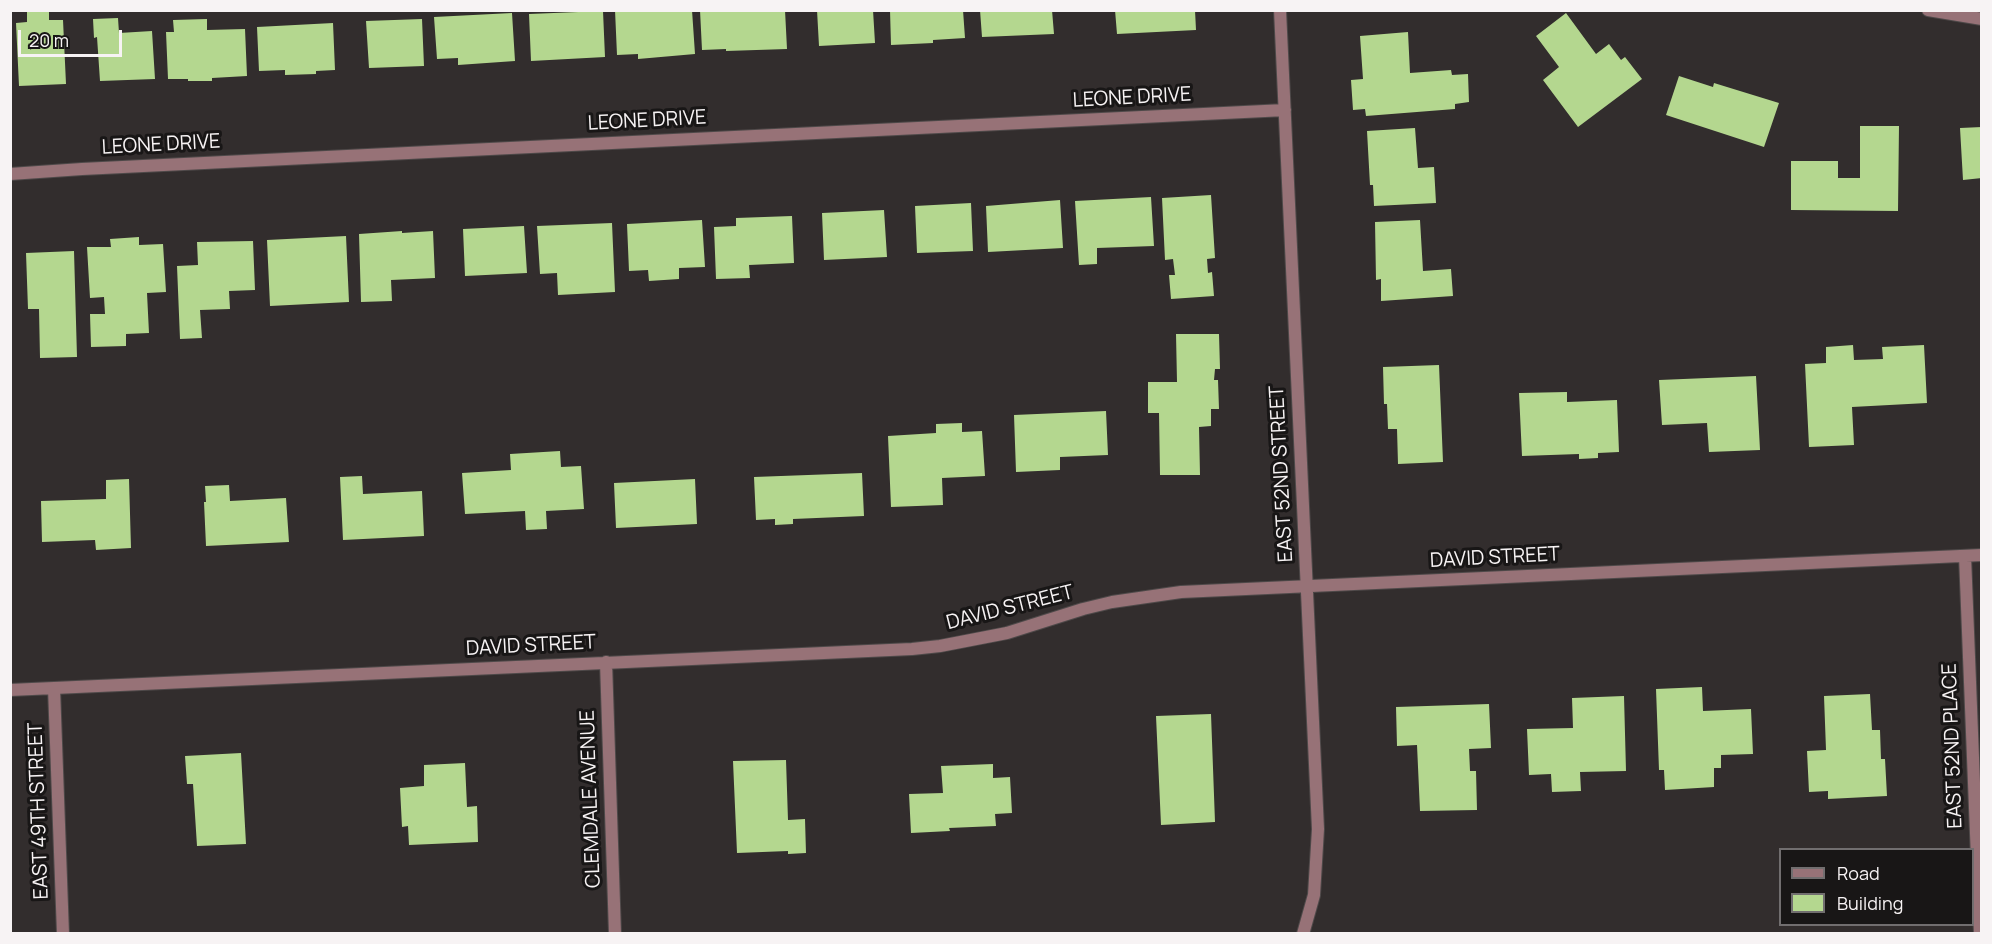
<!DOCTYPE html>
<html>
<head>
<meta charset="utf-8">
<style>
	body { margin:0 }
	#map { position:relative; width:1992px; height:944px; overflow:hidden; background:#322d2d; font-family:Manrope,sans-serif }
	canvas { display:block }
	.frame { position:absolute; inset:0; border:12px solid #f7f3f4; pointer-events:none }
	.legend { position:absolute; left:1779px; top:848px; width:195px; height:78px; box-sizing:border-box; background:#181616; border:2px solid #716e6f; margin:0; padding:8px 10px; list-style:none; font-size:18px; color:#f7f3f4 }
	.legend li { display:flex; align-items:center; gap:12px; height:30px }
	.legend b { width:30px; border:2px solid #716e6f }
	.scale { position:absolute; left:18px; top:30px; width:104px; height:27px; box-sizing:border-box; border:3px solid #f7f3f4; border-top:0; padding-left:8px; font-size:18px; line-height:21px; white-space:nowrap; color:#f7f3f4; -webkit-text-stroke:4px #181616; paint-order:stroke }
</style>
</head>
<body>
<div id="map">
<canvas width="1992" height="944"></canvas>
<div class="frame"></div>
<ul class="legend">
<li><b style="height:8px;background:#977277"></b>Road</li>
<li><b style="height:16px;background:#b4d78f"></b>Building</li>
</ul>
<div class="scale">20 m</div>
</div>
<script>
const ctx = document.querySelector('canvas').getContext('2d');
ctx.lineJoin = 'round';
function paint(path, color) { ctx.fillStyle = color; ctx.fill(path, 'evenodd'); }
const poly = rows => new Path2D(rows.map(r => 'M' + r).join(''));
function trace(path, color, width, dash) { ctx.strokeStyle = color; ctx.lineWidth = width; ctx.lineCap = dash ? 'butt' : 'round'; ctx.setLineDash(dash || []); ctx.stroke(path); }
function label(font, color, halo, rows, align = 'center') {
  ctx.font = font + ' Manrope,sans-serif'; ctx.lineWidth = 6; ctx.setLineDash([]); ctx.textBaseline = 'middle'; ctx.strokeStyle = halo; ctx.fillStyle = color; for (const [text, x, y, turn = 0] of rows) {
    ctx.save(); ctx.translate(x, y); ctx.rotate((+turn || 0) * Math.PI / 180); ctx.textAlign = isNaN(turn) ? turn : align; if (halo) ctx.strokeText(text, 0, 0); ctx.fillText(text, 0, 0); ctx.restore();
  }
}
paint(poly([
	[27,10,49,10,49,20,63,20,66,84,19,86,16,23,27,22],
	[615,10,692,10,695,54,638,59,638,54,617,55],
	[700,10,785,10,787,49,726,51,726,49,702,50],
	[817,10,873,10,875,43,819,46],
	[890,10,963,10,965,38,933,40,933,43,891,45],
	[980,10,1052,10,1054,34,982,37],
	[1115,10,1195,10,1196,30,1117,34],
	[603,11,605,57,531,61,529,14],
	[512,13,515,61,458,65,458,58,437,59,434,17],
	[1566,13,1596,54,1609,44,1621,60,1625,57,1642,79,1578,127,1543,80,1559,67,1536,36],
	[118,18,119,33,152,31,155,79,100,81,97,37,94,38,93,19],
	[207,19,207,30,245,29,247,76,212,78,212,81,188,81,188,79,168,79,166,32,174,32,173,20],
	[422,19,424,66,369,68,366,21],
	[333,23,335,70,316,71,316,74,285,75,285,70,259,71,257,27],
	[1408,32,1410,73,1451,70,1452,75,1468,74,1469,102,1455,104,1455,109,1366,116,1365,109,1353,110,1351,80,1363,79,1360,36],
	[1679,76,1713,87,1714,83,1779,103,1764,147,1666,115],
	[1860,126,1899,126,1898,211,1791,210,1791,161,1838,161,1838,178,1860,178],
	[1982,127,1982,178,1963,180,1960,128],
	[1415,128,1418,168,1434,167,1436,203,1374,206,1373,185,1370,185,1367,131],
	[1211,195,1215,258,1207,259,1208,273,1212,272,1214,296,1171,299,1169,275,1175,275,1173,259,1165,260,1162,198],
	[1151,197,1154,246,1097,248,1097,264,1079,265,1075,201],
	[1060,200,1063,248,988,252,986,206],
	[971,203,973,251,917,253,915,206],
	[884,210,887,257,824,260,822,213],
	[792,216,794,263,749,265,750,278,716,279,714,227,736,226,736,218],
	[702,220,705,267,679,268,679,279,649,281,648,270,629,271,627,224],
	[1420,220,1423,271,1451,269,1453,296,1381,301,1381,279,1376,280,1375,222],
	[612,223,615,292,558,295,557,273,540,274,537,226],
	[524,226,527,273,465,276,463,229],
	[402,231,402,233,433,231,435,278,391,280,392,301,361,302,359,234],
	[346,236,349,302,270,306,267,240],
	[139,237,139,245,163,244,166,292,147,293,149,333,126,334,126,346,91,347,90,314,105,314,104,297,90,298,87,247,111,247,110,239],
	[253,241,255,290,229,291,230,309,200,310,202,338,180,339,177,266,198,265,197,242],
	[74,251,77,357,40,358,39,309,28,309,26,253],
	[1176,334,1219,334,1220,369,1215,369,1214,380,1218,380,1219,409,1211,409,1211,426,1199,427,1200,475,1160,475,1159,413,1148,413,1148,382,1177,382],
	[1853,345,1854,360,1883,359,1882,347,1924,345,1927,403,1852,407,1854,445,1809,447,1805,364,1826,363,1826,347],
	[1439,365,1443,462,1398,464,1397,429,1388,429,1387,404,1384,404,1383,367],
	[1756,376,1760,450,1709,452,1707,423,1662,425,1659,380],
	[1567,392,1567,402,1617,400,1619,452,1598,453,1598,458,1579,459,1579,454,1522,456,1519,393],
	[1106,411,1108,455,1060,457,1060,470,1016,472,1014,415],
	[962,423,962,432,982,431,985,476,942,478,943,505,891,507,888,436,936,433,936,424],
	[560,451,561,467,581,466,584,509,546,511,547,529,526,530,525,511,465,514,462,473,511,470,510,454],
	[862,473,864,516,793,519,793,524,775,525,775,519,756,520,754,477],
	[362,476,363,494,422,491,424,536,343,540,340,477],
	[129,479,131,548,96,550,95,540,42,542,41,501,106,499,106,480],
	[695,479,697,524,616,528,614,483],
	[229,485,230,501,286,498,289,542,206,546,204,502,206,502,205,486],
	[1702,687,1703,711,1751,709,1753,754,1721,755,1721,768,1714,768,1714,787,1665,790,1664,770,1659,770,1656,689],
	[1870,694,1872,730,1880,730,1881,759,1885,759,1887,796,1828,799,1828,791,1809,792,1807,751,1826,750,1824,696],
	[1624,696,1626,771,1580,772,1581,791,1552,792,1551,774,1529,775,1527,729,1573,728,1572,698],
	[1489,704,1491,748,1469,749,1470,771,1476,771,1477,810,1420,811,1417,745,1397,746,1396,707],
	[1211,714,1215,822,1161,825,1156,716],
	[241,753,246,844,197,846,193,784,187,784,185,756],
	[786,760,788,820,805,819,806,853,788,854,788,851,737,853,733,761],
	[465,763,467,807,477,806,478,842,409,845,408,826,402,827,400,788,424,786,424,765],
	[993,764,993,778,1010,777,1012,813,995,814,996,826,949,828,950,831,911,833,909,794,943,793,941,766]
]), '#b4d78f');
const street = poly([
	[1280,10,1318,829,1314,895,1303,934],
	[1928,10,1982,19],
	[10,174,82,169,1285,110],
	[1965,556,1980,934],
	[606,662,615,934],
	[54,688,63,934],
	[10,690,912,649,940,646,1007,633,1083,609,1112,602,1181,592,1982,555]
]);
trace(street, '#4e4949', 14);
trace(street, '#977277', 12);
label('20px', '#f7f3f4', '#181616', [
	["LEONE DRIVE",1132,98,-3],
	["LEONE DRIVE",647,121,-3],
	["LEONE DRIVE",161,145,-3],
	["EAST 52ND STREET",1282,474,-93],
	["DAVID STREET",1495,558,-3],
	["DAVID STREET",1010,608,-14],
	["DAVID STREET",531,646,-3],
	["EAST 52ND PLACE",1953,746,-92],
	["CLEMDALE AVENUE",591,799,-92],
	["EAST 49TH STREET",39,811,-92]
]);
</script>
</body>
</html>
